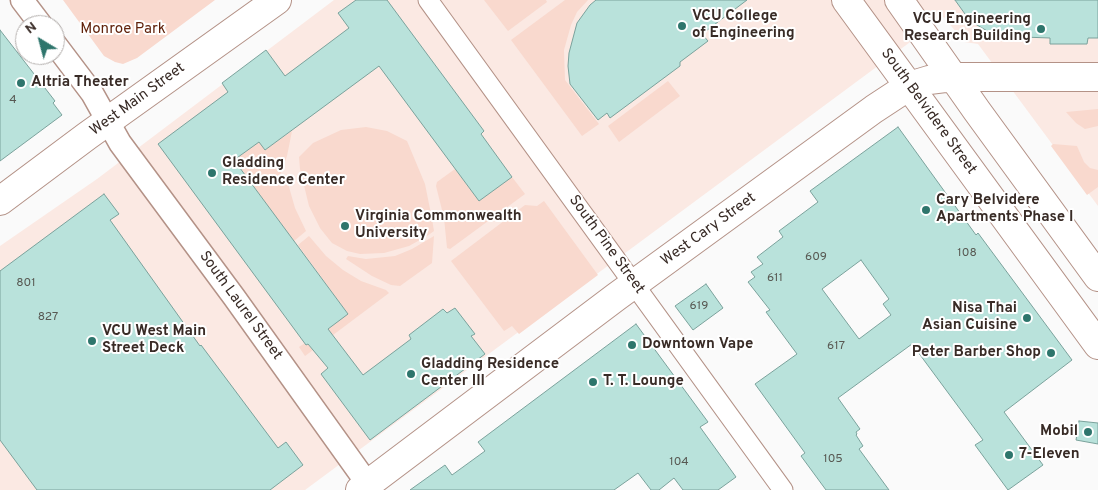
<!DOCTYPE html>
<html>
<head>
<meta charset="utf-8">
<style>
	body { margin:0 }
	#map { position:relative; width:1098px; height:490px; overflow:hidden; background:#fafafa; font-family:Overpass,sans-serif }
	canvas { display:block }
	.north { position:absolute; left:15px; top:15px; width:50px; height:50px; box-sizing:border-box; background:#fff; border:1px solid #afaaa8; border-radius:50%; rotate:323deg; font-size:14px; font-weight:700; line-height:20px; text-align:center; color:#382b26 }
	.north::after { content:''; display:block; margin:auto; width:18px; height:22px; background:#2e756c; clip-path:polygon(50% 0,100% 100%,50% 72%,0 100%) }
</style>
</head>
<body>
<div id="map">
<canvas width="1098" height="490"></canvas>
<div class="north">N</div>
</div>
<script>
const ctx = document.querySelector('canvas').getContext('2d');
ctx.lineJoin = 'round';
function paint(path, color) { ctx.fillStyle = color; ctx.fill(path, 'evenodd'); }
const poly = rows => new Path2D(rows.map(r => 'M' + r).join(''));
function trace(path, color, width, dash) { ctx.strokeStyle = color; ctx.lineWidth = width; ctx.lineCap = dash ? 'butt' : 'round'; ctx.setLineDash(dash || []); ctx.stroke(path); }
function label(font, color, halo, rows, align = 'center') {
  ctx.font = font + ' Overpass,sans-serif'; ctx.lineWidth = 4; ctx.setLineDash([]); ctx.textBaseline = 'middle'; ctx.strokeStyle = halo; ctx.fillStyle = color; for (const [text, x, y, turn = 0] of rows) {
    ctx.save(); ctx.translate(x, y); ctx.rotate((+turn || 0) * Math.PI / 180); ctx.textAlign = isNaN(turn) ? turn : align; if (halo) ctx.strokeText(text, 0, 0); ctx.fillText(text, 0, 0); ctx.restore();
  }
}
paint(poly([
	[334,0,1098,0,1098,206,978,44,964,42,944,17,305,490,0,490,0,246,97,179]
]), '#fbe9e3');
paint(poly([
	[63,0,215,0,137,58,123,64,115,62,104,56],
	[484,0,546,0,547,2,508,31],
	[565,0,588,0,577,12,571,25,564,50,565,80,599,124,582,136,511,40],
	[668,81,680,96,619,142,608,126],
	[1098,109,1098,126,1085,129,1076,123,1066,112],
	[366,127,387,131,407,141,425,184,432,219,434,231,427,236,409,246,384,253,360,254,347,251,332,243,320,228,309,206,300,169,299,157,313,143,341,130],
	[292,131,287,156,279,178,284,180,287,174,287,180,295,208,306,231,294,241,234,160,259,142,265,150],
	[1053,144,1077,146,1084,162,1090,168,1098,170,1098,187,1087,195,1051,146],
	[455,169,479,201,512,177,525,194,450,249,447,248,444,218,436,186,437,182],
	[544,201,598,275,519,334,512,326,504,331,451,261,525,205,537,206],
	[309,236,326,256,343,270,361,281,386,290,389,293,305,356,299,347,305,343,307,345,348,314,298,245],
	[434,236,432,263,400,286,391,285,372,276,346,259,348,256,366,259,395,256,412,249]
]), '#f9d9ce');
const building = poly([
	[356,0,387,0,484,131,481,134,512,177,479,201,379,66,265,150,259,142,234,160,348,314,328,329,363,375,411,339,409,335,443,309,447,313,455,308,475,334,471,336,485,354,370,440,321,374,328,368,308,344,306,345,158,144,228,92,222,83,266,50,285,76,349,28,338,13,356,0],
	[596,0,747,0,702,34,708,41,680,62,680,66,610,118,607,113,598,120,570,84,568,66,569,53,577,23,590,5,596,0],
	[955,0,1098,0,1098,38,1088,38,1087,44,1050,44,1050,38,996,36,970,21,955,0],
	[0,30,55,101,53,103,62,115,0,161,0,30],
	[898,127,976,235,978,233,1072,360,1004,412,1043,465,1008,490,975,445,983,440,912,344,838,398,860,429,856,432,857,434,856,435,863,446,859,449,889,490,826,490,801,456,805,453,755,384,797,354,766,312,770,310,748,282,755,277,751,272,763,264,757,257,783,237,779,231,818,202,810,191,898,127],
	[861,260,889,299,883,304,891,315,859,339,822,289,861,260],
	[104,194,119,214,110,220,200,346,201,345,278,448,286,442,303,465,270,490,37,490,0,440,0,271,104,194],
	[706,284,723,308,693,330,675,306,706,284],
	[636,324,708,422,700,427,736,477,718,490,683,490,674,478,659,490,651,490,638,473,614,490,410,490,445,465,452,475,485,451,478,442,636,324],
	[1079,421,1098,423,1098,444,1076,440,1079,421]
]);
paint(building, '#b9e2db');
trace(building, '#7ba29c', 1);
const minor = poly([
	[428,0,783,490]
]);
const tertiary = poly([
	[22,0,41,25],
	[55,44,92,93,120,143,234,297,372,490]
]);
const primary = poly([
	[846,0,1098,345],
	[899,0,977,111,1098,277],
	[0,201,87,136,277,0],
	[360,490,616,297,874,109,909,86,929,80,953,77,1098,77]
]);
trace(minor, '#b49287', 21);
trace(tertiary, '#b49287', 25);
trace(primary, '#b49287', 30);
trace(minor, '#fff', 19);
trace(tertiary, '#fff', 22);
trace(primary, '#fff', 28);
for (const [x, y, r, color] of [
	[682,26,5,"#2e756c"],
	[1041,29,5,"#2e756c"],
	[21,83,5,"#2e756c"],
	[212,173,5,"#2e756c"],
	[926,210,5,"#2e756c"],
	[345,226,5,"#2e756c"],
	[1027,318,5,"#2e756c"],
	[92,341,5,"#2e756c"],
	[632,345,5,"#2e756c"],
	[1051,353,5,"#2e756c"],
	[411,374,5,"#2e756c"],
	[593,382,5,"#2e756c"],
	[1088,432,5,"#2e756c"],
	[1009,455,5,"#2e756c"]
]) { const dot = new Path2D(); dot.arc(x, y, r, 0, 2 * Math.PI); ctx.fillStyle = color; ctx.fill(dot); trace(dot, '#fff', 2); }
label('12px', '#585953', null, [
	["4",13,101],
	["108",967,254],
	["609",816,258],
	["611",775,279],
	["801",26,284],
	["619",699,307],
	["827",48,318],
	["617",836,347],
	["105",833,460],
	["104",679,463]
]);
label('bold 15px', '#382b26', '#fff', [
	["VCU College",692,17],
	["of Engineering",692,34],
	["VCU Engineering",1031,20,"right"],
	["Research Building",1031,37,"right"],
	["Altria Theater",31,83],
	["Gladding",222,164],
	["Residence Center",222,181],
	["Cary Belvidere",936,201],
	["Apartments Phase I",936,218],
	["Virginia Commonwealth",355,217],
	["University",355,234],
	["Nisa Thai",1017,309,"right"],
	["Asian Cuisine",1017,326,"right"],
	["VCU West Main",102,332],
	["Street Deck",102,349],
	["Downtown Vape",642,345],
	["Peter Barber Shop",1041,353,"right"],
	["Gladding Residence",421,365],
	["Center III",421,382],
	["T. T. Lounge",603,382],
	["Mobil",1078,432,"right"],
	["7-Eleven",1019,455]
], 'left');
label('15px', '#61230c', '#fff', [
	["Monroe Park",123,30]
]);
label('15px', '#382b26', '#fff', [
	["West Main Street",138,100,-36],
	["South Belvidere Street",928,112,54],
	["West Cary Street",709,230,-36],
	["South Pine Street",606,245,54],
	["South Laurel Street",240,306,54]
]);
</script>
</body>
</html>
